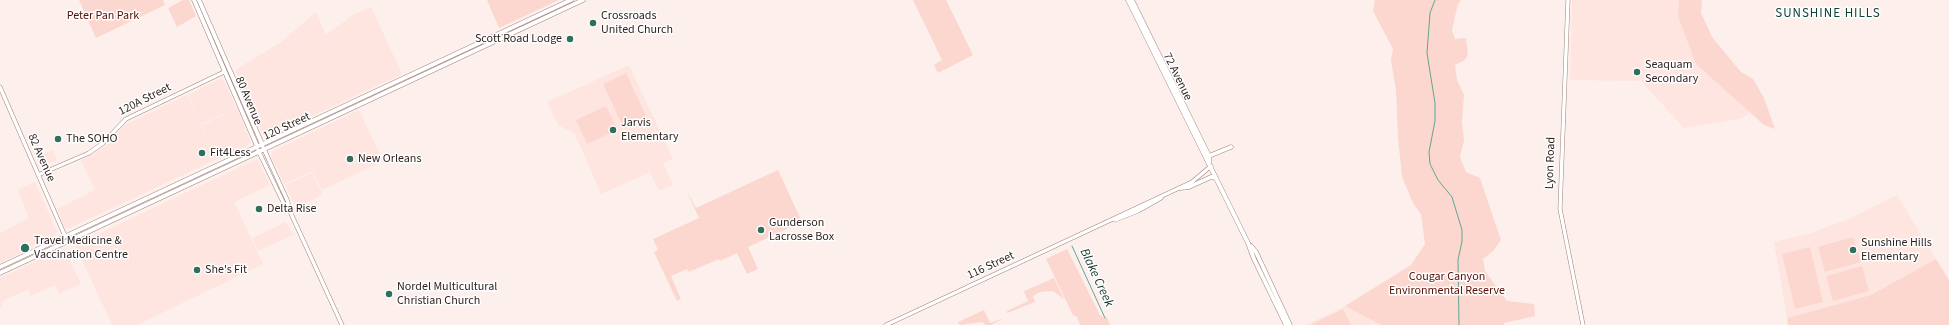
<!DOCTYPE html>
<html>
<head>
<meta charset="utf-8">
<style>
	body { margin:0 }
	canvas { display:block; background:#fcefec }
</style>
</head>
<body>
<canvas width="1949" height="325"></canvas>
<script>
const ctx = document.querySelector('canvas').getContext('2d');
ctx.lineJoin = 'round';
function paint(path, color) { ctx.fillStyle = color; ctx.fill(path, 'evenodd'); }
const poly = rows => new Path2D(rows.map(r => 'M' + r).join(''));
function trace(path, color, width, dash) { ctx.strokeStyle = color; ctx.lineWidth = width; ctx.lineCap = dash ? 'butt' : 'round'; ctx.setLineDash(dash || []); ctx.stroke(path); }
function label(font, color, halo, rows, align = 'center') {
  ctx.font = font + ' "Source Sans 3",sans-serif'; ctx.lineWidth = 3; ctx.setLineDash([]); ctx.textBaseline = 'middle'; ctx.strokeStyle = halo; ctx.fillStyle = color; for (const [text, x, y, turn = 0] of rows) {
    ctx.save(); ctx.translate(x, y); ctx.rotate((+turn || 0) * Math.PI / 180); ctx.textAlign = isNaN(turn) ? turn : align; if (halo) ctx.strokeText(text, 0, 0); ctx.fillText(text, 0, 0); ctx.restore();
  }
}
paint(poly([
	[1572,0,1679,0,1678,17,1737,101,1750,113,1740,119,1684,128,1641,81,1570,80],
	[371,7,402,74,267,137,264,136,236,72,238,68,280,43,316,12,326,35,353,15],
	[629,65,673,159,663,163,673,185,659,191,650,172,601,194,575,134,558,125,547,102],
	[221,78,224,81,236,108,201,124,188,95],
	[187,95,217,159,70,228,65,228,57,209,95,190,81,161,105,146,126,124],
	[237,108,250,140,249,145,217,159,202,125],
	[359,110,383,161,322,190,312,171,284,184,271,156,273,151],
	[53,150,57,160,40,167,36,157],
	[257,159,270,185,234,202,263,264,137,325,112,325,76,247,79,243],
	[312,173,322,193,318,197,296,208,285,185],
	[35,182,57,232,55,236,0,263,0,233,29,218,18,190],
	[1897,195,1936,259,1871,295,1787,318,1774,242,1811,233,1849,219],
	[286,222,293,235,258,251,252,238],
	[64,248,81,284,59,294,55,285,31,296,28,289,1,302,3,306,0,308,0,278],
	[1345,306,1381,325,1306,325]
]), '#fee5e0');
paint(poly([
	[79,0,163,0,165,5,96,38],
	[183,0,189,0,196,16,177,27,168,8],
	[487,0,559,0,499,28],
	[913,0,946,0,973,55,938,73,934,65,942,60],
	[1375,0,1461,0,1458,4,1452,30,1455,39,1466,38,1468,54,1465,60,1455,65,1457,80,1464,95,1462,121,1464,141,1460,157,1466,172,1480,178,1501,240,1493,251,1483,259,1485,271,1507,301,1534,304,1535,316,1504,323,1503,325,1381,325,1345,306,1411,265,1425,244,1421,214,1414,205,1402,177,1398,138,1396,90,1391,60,1393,49,1373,11],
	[1679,0,1702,0,1701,13,1712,37,1741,72,1753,79,1764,98,1775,129,1764,125,1696,64,1678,16],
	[626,73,646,116,623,127,603,84],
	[606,106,618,130,587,144,576,120],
	[778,170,802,222,748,247,758,269,747,274,737,253,720,261,719,259,689,272,687,269,671,276,681,299,677,301,654,252,658,250,653,239,699,218,686,190,696,208],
	[1853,237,1861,262,1825,272,1818,247],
	[1810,247,1823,302,1795,309,1782,254],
	[1067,249,1100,315,1105,318,1107,317,1110,325,1080,325,1077,317,1073,315,1046,259],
	[1936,259,1949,280,1949,325,1788,325,1787,318,1871,295],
	[1862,266,1869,291,1833,301,1826,276],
	[1054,278,1064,299,1053,291,1040,292,1033,296,1035,302,1007,313,1007,311,1028,301,1024,291],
	[1343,309,1351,325,1310,325],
	[984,310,990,323,1004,318,991,325,986,325,982,322,960,325,958,322]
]), '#fcd7d0');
trace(poly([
	[1435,0,1430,13,1427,53,1435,103,1435,121,1429,152,1430,164,1438,180,1452,197,1462,230,1462,241,1458,260,1459,325],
	[1072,246,1105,318]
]), '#60a792', 1);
const tertiary = poly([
	[1568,0,1560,209,1583,325],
	[0,87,65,236],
	[263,147,288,202,288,207,342,325],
	[258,150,284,204,288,207],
	[38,175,89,153,103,143,126,119,224,72],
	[1115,220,1138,211,1161,198],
	[886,325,1192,182,1211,166]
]);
const secondary = poly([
	[194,0,257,146],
	[199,0,262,144],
	[1128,0,1248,243,1254,259,1286,325],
	[1132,0,1209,156,1209,162],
	[1209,156,1231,147],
	[1180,188,1189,187,1211,177,1216,178],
	[1251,246,1256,252,1290,325],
	[0,267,571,0],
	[0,273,583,0]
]);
trace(tertiary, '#a1837d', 4.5);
trace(secondary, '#a1837d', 5);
trace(tertiary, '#fff', 3.5);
trace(secondary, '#fff', 4);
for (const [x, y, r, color] of [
	[593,23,4,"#2f6f5e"],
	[570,39,4,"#2f6f5e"],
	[1637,72,4,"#2f6f5e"],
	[613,130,4,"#2f6f5e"],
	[58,139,4,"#2f6f5e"],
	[202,153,4,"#2f6f5e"],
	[350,159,4,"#2f6f5e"],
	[259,209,4,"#2f6f5e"],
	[761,230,4,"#2f6f5e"],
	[25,248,5,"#2f6f5e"],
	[1853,250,4,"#2f6f5e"],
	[197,270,4,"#2f6f5e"],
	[389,294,4,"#2f6f5e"]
]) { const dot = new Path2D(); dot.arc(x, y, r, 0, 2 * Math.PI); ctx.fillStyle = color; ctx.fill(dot); trace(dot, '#fff', 1.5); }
label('12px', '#580c04', '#fff', [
	["Peter Pan Park",103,16],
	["Cougar Canyon",1447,277],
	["Environmental Reserve",1447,291]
]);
label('12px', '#2a1f1c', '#fff', [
	["Crossroads",601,16],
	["United Church",601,30],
	["Scott Road Lodge",562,39,"right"],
	["Seaquam",1645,65],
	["Secondary",1645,79],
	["Jarvis",621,123],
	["Elementary",621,137],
	["The SOHO",66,139],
	["Fit4Less",210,153],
	["New Orleans",358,159],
	["Delta Rise",267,209],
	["Gunderson",769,223],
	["Lacrosse Box",769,237],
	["Travel Medicine &",34,241],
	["Vaccination Centre",34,255],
	["Sunshine Hills",1861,243],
	["Elementary",1861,257],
	["She's Fit",205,270],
	["Nordel Multicultural",397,287],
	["Christian Church",397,301]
], 'left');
label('12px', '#2a1f1c', '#fff', [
	["72 Avenue",1177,77,64],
	["120A Street",145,100,-27],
	["80 Avenue",248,101,67],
	["120 Street",287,127,-25],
	["82 Avenue",41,158,66],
	["Lyon Road",1551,163,-88],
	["116 Street",991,266,-25]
]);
ctx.letterSpacing = '1px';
label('13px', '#0c4336', '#fff', [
	["SUNSHINE HILLS",1828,14]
]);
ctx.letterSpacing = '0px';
label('italic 13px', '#16382e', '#fff', [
	["Blake Creek",1096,278,65]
]);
</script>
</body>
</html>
